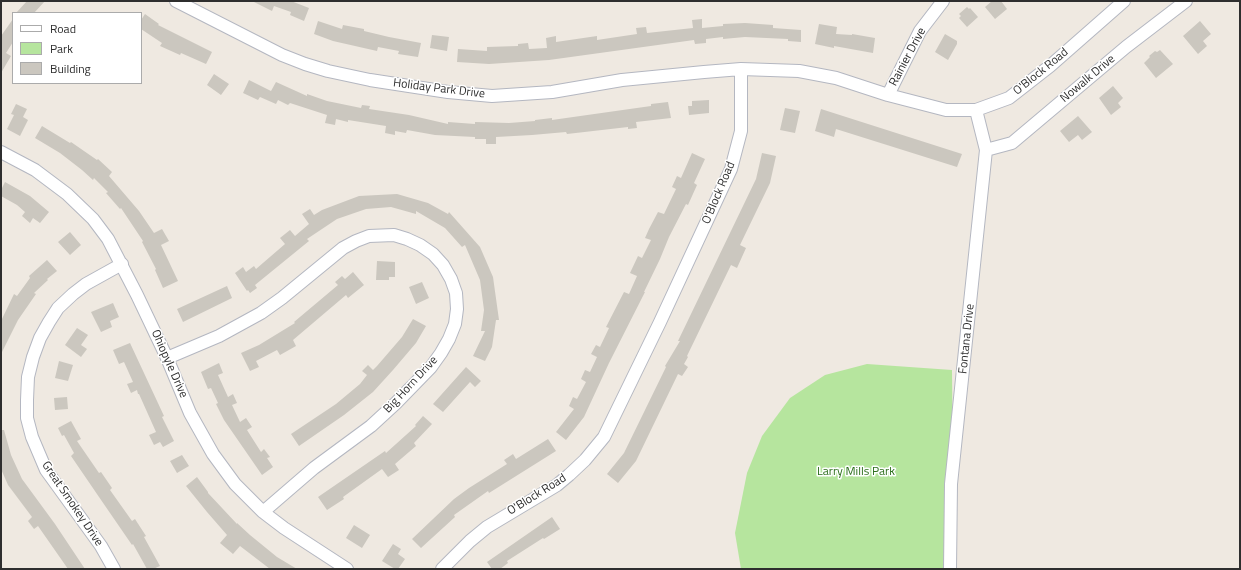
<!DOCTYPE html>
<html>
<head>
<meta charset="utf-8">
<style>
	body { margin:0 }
	#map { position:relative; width:1241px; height:570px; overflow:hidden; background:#efe9e1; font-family:"Titillium Web",sans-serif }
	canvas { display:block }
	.frame { position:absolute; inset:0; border:2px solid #2e2e2e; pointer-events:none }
	.legend { position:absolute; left:12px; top:12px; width:130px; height:72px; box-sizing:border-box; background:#fff; border:1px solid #ababab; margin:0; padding:5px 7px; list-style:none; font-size:12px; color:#2e2e2e }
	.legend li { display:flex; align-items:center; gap:8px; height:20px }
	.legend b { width:20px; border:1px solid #ababab }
</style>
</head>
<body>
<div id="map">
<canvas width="1241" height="570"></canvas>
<div class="frame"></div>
<ul class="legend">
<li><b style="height:5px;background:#fff"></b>Road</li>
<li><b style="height:11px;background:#b6e59e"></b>Park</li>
<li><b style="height:11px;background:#cbc7bf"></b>Building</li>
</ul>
</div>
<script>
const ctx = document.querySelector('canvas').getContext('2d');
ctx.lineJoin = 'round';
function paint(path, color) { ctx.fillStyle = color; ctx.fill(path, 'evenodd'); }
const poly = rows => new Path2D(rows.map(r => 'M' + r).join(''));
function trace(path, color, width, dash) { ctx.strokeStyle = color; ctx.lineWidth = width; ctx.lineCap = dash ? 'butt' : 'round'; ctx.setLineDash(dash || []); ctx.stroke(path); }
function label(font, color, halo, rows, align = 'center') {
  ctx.font = font + ' "Titillium Web",sans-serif'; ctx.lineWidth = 3; ctx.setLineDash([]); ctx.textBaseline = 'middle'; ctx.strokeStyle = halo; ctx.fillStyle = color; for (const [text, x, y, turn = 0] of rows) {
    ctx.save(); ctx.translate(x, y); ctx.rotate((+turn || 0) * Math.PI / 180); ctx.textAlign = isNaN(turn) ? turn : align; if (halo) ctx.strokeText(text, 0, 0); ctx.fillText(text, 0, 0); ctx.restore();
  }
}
paint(poly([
	[867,364,952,370,954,569,741,569,735,533,747,473,762,436,790,398,825,375]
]), '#b6e59e');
paint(poly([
	[27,1,45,1,34,13,16,13],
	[252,1,291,1,309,8,304,21,290,15,291,12,274,6,272,11],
	[992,1,1001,1,1007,9,995,19,985,7],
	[967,7,969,9,970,8,978,17,967,27,959,18,961,16,959,14],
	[145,14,159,24,158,25,212,52,206,64,181,53,180,55,160,46,162,43,141,29,141,20],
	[13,19,13,42,6,53,11,56,1,73,1,36],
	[702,19,702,28,723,26,723,24,745,23,773,25,773,28,801,30,801,42,788,41,788,39,745,37,723,39,723,37,706,39,706,43,695,44,694,40,549,60,489,64,457,62,458,49,487,51,487,47,518,46,518,44,528,43,529,49,547,48,546,38,556,36,556,42,597,36,597,40,637,34,636,28,646,27,647,33,693,28,692,20],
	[318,21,342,29,343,25,364,29,364,31,389,37,421,43,418,57,398,54,399,51,378,47,377,51,333,41,314,34],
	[1200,21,1211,34,1203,41,1207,46,1198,54,1183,36],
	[819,24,837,27,836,34,852,35,852,34,875,38,873,53,834,46,834,48,815,44],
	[945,34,957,41,957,44,948,60,935,52],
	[432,35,449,37,447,51,430,48],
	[1160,50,1173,64,1156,78,1144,63,1150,57,1149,56,1155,51,1157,52],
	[214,74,229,84,221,95,207,85],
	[249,80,271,91,276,82,307,96,307,94,327,101,361,108,362,105,370,106,369,109,409,115,448,124,448,122,475,124,475,122,509,123,535,121,535,120,552,118,552,120,651,106,651,104,668,102,671,118,636,122,637,128,628,129,628,127,567,134,566,132,532,135,496,137,496,144,486,144,486,139,475,139,475,137,435,135,407,130,406,133,395,131,395,135,385,133,386,126,348,120,348,122,336,119,335,125,325,123,327,115,290,103,288,105,278,100,276,104,260,97,258,100,243,93],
	[1113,86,1123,98,1118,103,1121,107,1111,115,1099,98],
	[709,100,709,113,689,115,688,106,692,106,692,101],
	[16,104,27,109,23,117,28,120,20,136,7,129,14,115,11,114],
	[785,108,800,111,795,133,780,130],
	[821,109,962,154,957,167,836,129,834,137,815,131],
	[1078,116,1092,132,1082,140,1078,135,1069,142,1060,131],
	[42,126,70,143,71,142,97,160,98,159,112,172,109,176,139,211,154,233,162,229,169,241,161,245,178,281,163,288,155,270,156,269,142,242,143,241,121,208,120,209,106,193,108,192,94,178,93,180,82,170,60,153,35,138],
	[692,153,705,159,694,183,697,185,688,205,686,204,669,237,660,259,644,292,645,292,609,363,584,417,566,440,556,432,574,409,569,406,573,397,577,399,586,382,581,379,585,370,590,372,597,357,591,354,596,345,600,347,609,328,606,327,624,292,629,294,637,276,630,273,638,256,642,258,651,240,645,238,649,229,658,212,664,214,676,189,672,187,677,176,681,178],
	[762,153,776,156,770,183,740,245,746,248,737,268,731,265,687,356,688,357,684,364,688,367,682,376,678,374,636,461,618,483,607,474,624,453,666,367,665,366,680,341,678,341,756,179],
	[5,182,30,196,49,212,40,223,33,218,30,223,22,216,25,212,17,205,1,196,1,190],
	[397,194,428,203,448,214,449,212,480,247,493,277,499,320,496,320,492,347,485,361,473,356,485,331,481,331,484,310,480,280,465,245,462,247,445,228,416,211,416,214,391,207,366,209,337,219,307,239,309,241,255,285,257,288,250,293,248,290,247,291,235,273,243,267,246,272,254,266,256,269,285,244,280,238,290,230,295,236,309,224,302,214,310,209,314,215,322,210,359,196],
	[70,232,81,245,70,255,58,242],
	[47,260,57,271,47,279,48,280,34,293,36,294,18,320,1,354,1,321,14,294,17,296,30,278,29,276],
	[377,261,395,262,395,277,389,277,389,280,376,280],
	[353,272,364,285,348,298,346,295,293,340,296,346,280,355,277,350,256,361,259,367,250,371,241,353,259,345,295,323,294,322,338,285,335,282,342,276,345,279],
	[422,282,429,298,416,304,409,287],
	[227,286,232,298,183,322,177,309],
	[113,303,119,317,110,321,112,327,101,332,91,312],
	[413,319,426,326,416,343,393,370,373,392,344,415,299,446,291,434,336,404,360,384,367,375,362,371,368,365,373,370,377,366,402,337],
	[77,328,88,335,81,345,87,349,81,357,65,345],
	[130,343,164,416,162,417,174,441,163,447,160,442,154,445,149,435,156,432,139,394,138,394,137,390,131,393,127,384,133,382,124,362,119,364,113,350],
	[59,361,73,365,68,381,55,378],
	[219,363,223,373,218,375,228,397,233,394,237,403,232,405,240,422,246,418,252,427,247,430,261,452,264,449,270,457,267,458,273,467,262,475,224,420,216,404,218,403,211,388,208,389,201,372],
	[466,367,481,381,475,387,470,382,443,412,433,404],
	[67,397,68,409,55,410,54,398],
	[423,416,432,424,414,443,416,446,395,464,399,470,388,477,382,469,343,497,344,499,327,510,318,497,385,451,386,453,416,426,415,425],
	[71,421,81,439,77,441,99,473,101,472,112,488,110,490,132,521,135,519,146,536,144,537,160,566,153,569,147,569,133,544,132,545,99,497,71,456,74,453,64,435,62,436,58,428],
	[1,430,4,430,11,455,22,479,55,524,85,569,68,569,38,526,34,529,28,521,32,517,8,485,1,469],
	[548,439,556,451,489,493,488,491,454,515,455,517,421,548,412,539,454,499,469,488,507,464,504,460,513,454,516,459],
	[182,455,189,466,177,473,170,461],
	[197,477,208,492,208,493,237,524,237,523,250,535,277,557,297,569,270,569,240,546,233,554,220,543,227,535,207,512,186,486],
	[552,517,560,529,544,539,543,538,507,561,508,563,500,569,492,569,487,562],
	[354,525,370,535,362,548,346,538],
	[393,544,401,549,398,554,405,559,398,569,395,569,382,561]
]), '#cbc7bf');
const minor = poly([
	[176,1,282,55,305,64,328,71,370,80,448,92,492,96,552,92,622,80,704,72,741,69],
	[888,95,920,31,943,1],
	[986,150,1012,143,1126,47,1186,1],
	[1,152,35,170,67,194,93,219,108,239,137,295,167,358,190,413,213,454,235,484,263,512,284,528,347,569],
	[167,358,219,336,261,313,282,298,343,248,356,241,369,236,394,235,407,239,420,245,433,254,443,265,451,279,456,293,457,309,455,324,449,339,441,353,431,367,396,403,371,426,314,468,263,512],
	[114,569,101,546,46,470,32,437,27,418,27,400,28,377,33,357,40,338,49,322,58,308,73,294,86,284,122,264],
	[442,569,470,541,487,527,557,485,569,475,585,460,604,437,660,322,731,169,741,131,741,69,799,71,836,78,888,95,946,110,976,110,1009,98,1050,66,1124,1],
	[950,569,951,484,986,150,976,110]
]);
trace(minor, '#b4b7c1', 14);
trace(minor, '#fff', 12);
label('12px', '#2e2e2e', '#fff', [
	["Rainier Drive",908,57,-62],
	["O'Block Road",1041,72,-39],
	["Nowalk Drive",1088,79,-40],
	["Holiday Park Drive",439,89,7],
	["O'Block Road",719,193,-67],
	["Fontana Drive",967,339,-84],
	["Ohiopyle Drive",169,364,66],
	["Big Horn Drive",411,385,-47],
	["O'Block Road",537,495,-32],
	["Great Smokey Drive",72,504,56]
]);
label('12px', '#2c6e1b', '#fff', [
	["Larry Mills Park",856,472]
]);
</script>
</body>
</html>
